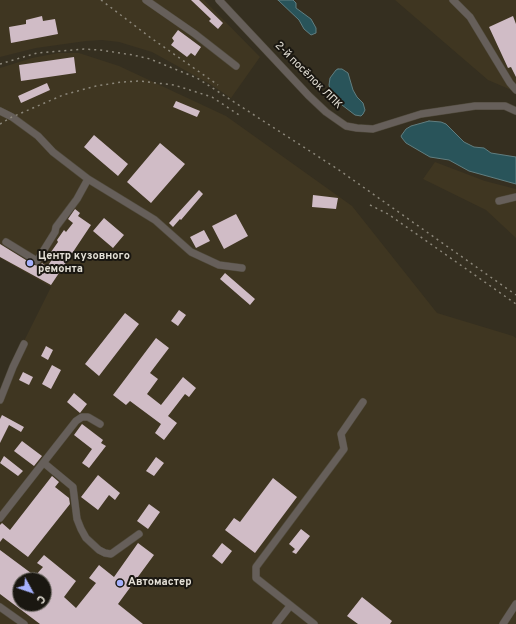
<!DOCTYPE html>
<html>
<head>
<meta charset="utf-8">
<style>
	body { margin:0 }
	#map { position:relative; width:516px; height:624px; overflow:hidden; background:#352f20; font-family:Overpass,sans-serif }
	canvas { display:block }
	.north { position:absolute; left:12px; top:572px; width:40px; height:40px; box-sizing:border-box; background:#1a1711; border:1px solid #6b6860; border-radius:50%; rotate:130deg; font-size:11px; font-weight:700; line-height:16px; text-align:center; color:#e5e1d7 }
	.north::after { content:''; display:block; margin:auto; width:14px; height:18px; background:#a6b1fc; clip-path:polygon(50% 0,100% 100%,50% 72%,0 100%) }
</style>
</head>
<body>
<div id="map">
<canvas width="516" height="624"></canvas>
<div class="north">С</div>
</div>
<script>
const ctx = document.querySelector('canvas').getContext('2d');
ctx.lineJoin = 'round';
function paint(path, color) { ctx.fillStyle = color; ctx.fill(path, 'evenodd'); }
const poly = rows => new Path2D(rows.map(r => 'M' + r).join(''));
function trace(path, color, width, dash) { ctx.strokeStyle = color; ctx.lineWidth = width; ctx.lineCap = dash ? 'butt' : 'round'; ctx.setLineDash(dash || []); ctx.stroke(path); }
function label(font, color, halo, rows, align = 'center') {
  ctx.font = font + ' Overpass,sans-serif'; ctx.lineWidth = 4; ctx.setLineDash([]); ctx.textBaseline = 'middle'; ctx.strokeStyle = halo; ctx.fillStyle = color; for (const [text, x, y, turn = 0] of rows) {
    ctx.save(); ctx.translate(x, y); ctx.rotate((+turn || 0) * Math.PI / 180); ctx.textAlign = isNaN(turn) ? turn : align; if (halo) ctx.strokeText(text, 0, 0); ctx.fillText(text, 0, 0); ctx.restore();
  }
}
paint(poly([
	[0,0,204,0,260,57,231,98,210,84,152,52,119,42,102,40,86,41,36,48,0,57],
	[395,0,516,0,516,92,488,80],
	[58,53,79,53,119,66,226,116,352,206,437,313,513,336,516,338,516,624,0,624,0,522,79,422,0,513,0,405,23,343,51,287,0,258,0,68,32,58],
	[20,580,44,580,44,604,20,604],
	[435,162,485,181,516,189,516,238,486,210,423,179]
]), '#3f3621');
const water = poly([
	[278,0,293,0,296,3,296,8,311,19,316,28,316,33,311,35,304,29,299,20,278,0],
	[338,69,342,69,348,73,353,90,357,97,363,103,365,110,363,114,361,116,355,115,342,105,331,93,329,85,330,78,336,70,338,69],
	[429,121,441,122,446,124,464,142,474,147,484,148,491,153,516,157,516,184,469,171,449,160,430,157,406,143,402,138,401,136,406,129,411,126,429,121]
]);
paint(water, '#29545a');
trace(water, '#617e80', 1);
paint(poly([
	[191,0,199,0,223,23,218,29,209,21,211,19],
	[42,16,43,21,55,19,58,34,11,43,9,27,26,24,26,20],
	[513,16,516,24,516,77,511,67,508,68,489,27],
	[178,30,201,47,195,56,191,53,187,57,171,45,174,41,172,38],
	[74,57,76,73,21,81,19,65],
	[47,83,50,90,21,103,18,96],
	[176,101,200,111,197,117,173,107],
	[94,135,128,164,118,176,84,147],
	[160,143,185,164,151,203,127,182],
	[199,190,203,194,181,220,180,219,173,227,169,223],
	[313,195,338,198,336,209,312,207],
	[75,209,80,213,78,216,91,225,51,285,0,257,0,244,34,265,40,266,42,263,47,267,55,255,51,252,58,242,57,240,64,230,66,232,73,223,68,219],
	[236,214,248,236,224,249,212,226],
	[104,218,124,235,113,248,93,231],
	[204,230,210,241,196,248,190,237],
	[225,273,255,299,250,305,220,279],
	[179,310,186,315,178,326,171,321],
	[125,313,139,324,99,376,85,364],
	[156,338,169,348,150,373,158,379,147,394,161,405,183,377,196,388,189,397,185,394,168,416,177,423,164,440,155,433,161,424,130,401,126,405,113,395],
	[46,346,53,350,48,360,41,356],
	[52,365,61,370,51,389,42,384],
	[23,372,33,377,29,385,19,380],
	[74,393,87,404,80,413,67,402],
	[2,415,24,427,21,432,9,425,0,443,0,419],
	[82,424,103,440,101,443,106,446,89,468,82,463,92,449,74,435],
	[22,441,42,456,34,466,14,451],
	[4,456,23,471,18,476,0,463],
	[156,457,164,463,154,476,146,471],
	[98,475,120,493,115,500,109,495,98,510,81,497],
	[52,476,59,482,55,487,69,498,70,504,28,557,3,538,0,542,0,525,2,523,10,530],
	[273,478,297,497,255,553,225,530,234,518,240,522],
	[149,504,160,512,148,529,137,521],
	[301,529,310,536,296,554,292,552,295,549,289,544],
	[138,543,154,555,118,604,143,624,40,624,0,594,0,550,35,576,43,567,37,563,44,555,76,581,64,597,76,608,96,583,89,578,99,565,114,577],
	[20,580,44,580,44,604,20,604],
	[222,543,232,551,222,564,212,556],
	[362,597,392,621,390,624,358,624,347,616]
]), '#d0bcc6');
const minor = poly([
	[146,0,195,34,236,66],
	[219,0,309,96,326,112,346,126,357,128,373,129,421,114,475,106,505,106,516,111],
	[453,0,470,17,510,83,516,90],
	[0,111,12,117,38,136,53,152,88,179,155,220,191,252,219,265,242,268],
	[499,201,516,197],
	[6,242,37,261,55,232,56,227,77,199,88,179],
	[0,400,13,367,24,344],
	[44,463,73,487,77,519,81,529,86,538,99,550,105,553,111,554,139,534],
	[0,518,76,421,82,417,88,417,100,424],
	[0,607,24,624],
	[276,624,290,606],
	[314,624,256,578,256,567,344,449,341,434,363,402],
	[503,624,516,604]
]);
trace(minor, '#514b3d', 8);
trace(minor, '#665f5a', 7);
trace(poly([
	[101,0,151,38,218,85],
	[0,64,37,53,84,49,100,50,133,55,150,59,197,78,339,170,516,295],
	[0,124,12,117,63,95,96,86,122,82,139,81,174,85,212,97,239,115],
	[370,205,388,214,516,304]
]), '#8c877a', 1.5, [2, 4]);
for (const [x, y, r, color] of [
	[30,263,4,"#a6b1fc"],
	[120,583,4,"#a6b1fc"]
]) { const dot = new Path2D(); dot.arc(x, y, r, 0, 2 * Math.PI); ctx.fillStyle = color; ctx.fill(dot); trace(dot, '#1a1711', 1.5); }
label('11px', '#e5e1d7', '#1a1711', [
	["2-й посёлок ЛПК",308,76,45]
]);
label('bold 11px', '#e5e1d7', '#1a1711', [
	["Центр кузовного",38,257],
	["ремонта",38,270],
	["Автомастер",128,583]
], 'left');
</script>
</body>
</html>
